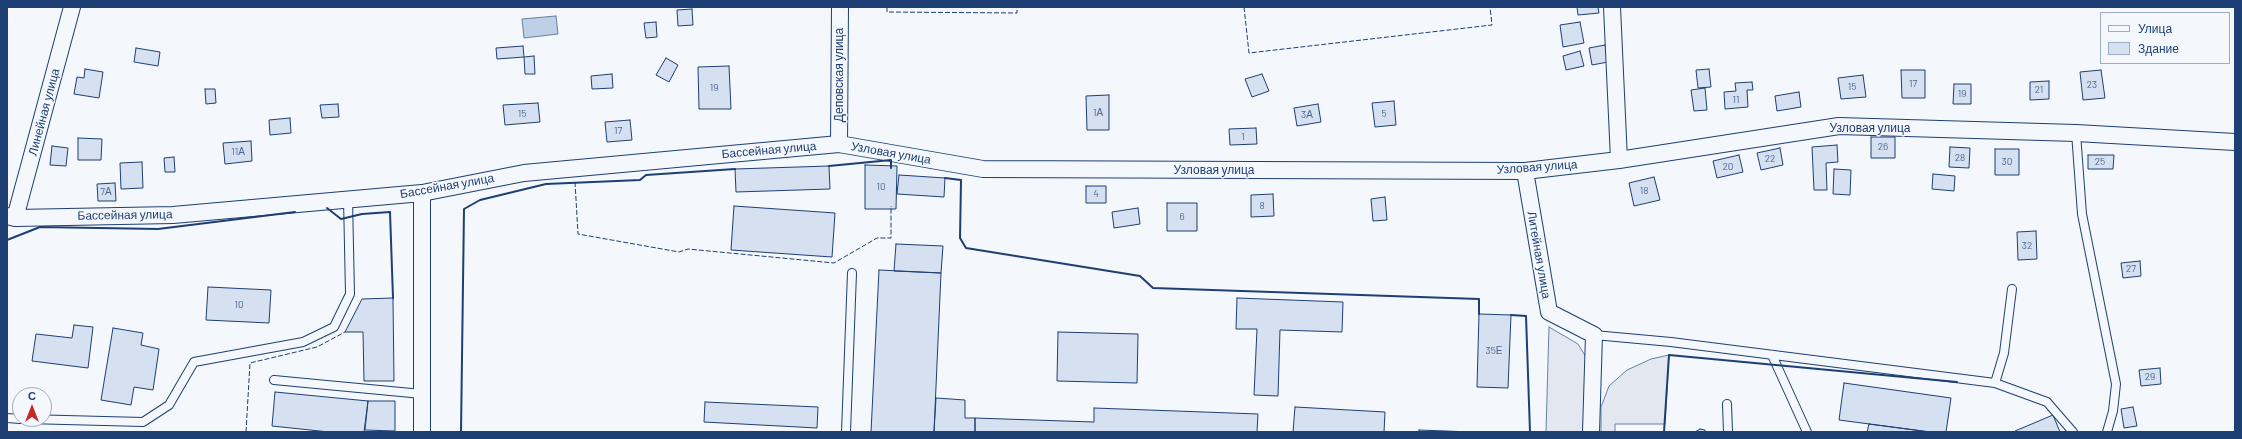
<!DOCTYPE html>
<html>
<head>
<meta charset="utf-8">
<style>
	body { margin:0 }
	#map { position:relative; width:2242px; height:439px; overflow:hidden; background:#f4f7fb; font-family:Barlow,sans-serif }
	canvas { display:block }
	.frame { position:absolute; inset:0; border:8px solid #1d3f73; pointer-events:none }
	.legend { position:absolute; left:2100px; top:12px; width:130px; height:52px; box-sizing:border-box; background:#f4f7fb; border:1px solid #9eadc5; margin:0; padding:5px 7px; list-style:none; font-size:12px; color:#1d3f73 }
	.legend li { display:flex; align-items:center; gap:8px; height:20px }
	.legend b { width:20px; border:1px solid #9eadc5 }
	.north { position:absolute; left:12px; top:387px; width:40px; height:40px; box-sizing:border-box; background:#f4f7fb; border:1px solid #9eadc5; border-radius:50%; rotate:0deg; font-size:11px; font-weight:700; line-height:16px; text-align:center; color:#1d3f73 }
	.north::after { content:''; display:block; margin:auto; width:14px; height:18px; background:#c62828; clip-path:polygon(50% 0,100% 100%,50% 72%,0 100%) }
</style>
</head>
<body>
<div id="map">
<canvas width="2242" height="439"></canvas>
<div class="frame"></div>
<ul class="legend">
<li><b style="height:5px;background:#f4f7fb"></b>Улица</li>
<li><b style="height:11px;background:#d5e0f0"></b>Здание</li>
</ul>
<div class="north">С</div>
</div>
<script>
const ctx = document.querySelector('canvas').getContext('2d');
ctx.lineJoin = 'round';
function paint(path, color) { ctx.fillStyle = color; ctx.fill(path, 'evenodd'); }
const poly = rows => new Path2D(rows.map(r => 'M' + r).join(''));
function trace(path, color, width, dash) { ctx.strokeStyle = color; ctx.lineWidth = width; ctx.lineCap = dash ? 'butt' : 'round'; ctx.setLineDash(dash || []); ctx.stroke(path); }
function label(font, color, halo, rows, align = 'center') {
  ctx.font = font + ' Barlow,sans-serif'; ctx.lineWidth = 3; ctx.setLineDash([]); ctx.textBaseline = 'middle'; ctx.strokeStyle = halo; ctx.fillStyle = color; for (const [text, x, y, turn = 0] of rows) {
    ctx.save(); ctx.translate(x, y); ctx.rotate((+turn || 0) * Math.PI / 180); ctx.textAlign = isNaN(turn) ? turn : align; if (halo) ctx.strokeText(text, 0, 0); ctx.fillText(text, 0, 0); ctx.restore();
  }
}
const parking = poly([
	[1549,327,1578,344,1586,357,1583,432,1546,432,1549,327],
	[1669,355,1665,424,1615,424,1615,432,1601,432,1601,407,1609,386,1627,370,1651,359,1669,355]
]);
paint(parking, '#e3e8f0');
trace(parking, '#687fa3', 1);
const water = poly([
	[556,16,558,34,524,38,522,19,556,16]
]);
paint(water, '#bed0e5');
trace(water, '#687fa3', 1);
const building = poly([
	[1577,7,1598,7,1599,13,1578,15,1577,7],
	[692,9,693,25,678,26,677,10,692,9],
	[656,22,657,37,646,38,644,23,656,22],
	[1580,22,1584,43,1563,47,1560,25,1580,22],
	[1605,45,1608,62,1592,65,1589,48,1605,45],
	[523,46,524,57,497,59,496,48,523,46],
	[136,48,160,52,158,66,134,62,136,48],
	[1580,51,1584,66,1566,70,1563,56,1580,51],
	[534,56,535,74,525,74,524,57,534,56],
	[666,58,678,65,669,82,656,75,666,58],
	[729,66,731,109,699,109,698,67,729,66],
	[85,69,103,72,99,98,74,94,77,77,84,78,85,69],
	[1709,69,1711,87,1698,88,1696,70,1709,69],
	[1901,70,1925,70,1925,98,1902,98,1901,70],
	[2101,70,2105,98,2083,100,2080,72,2101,70],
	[612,74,613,88,592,89,591,76,612,74],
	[1262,74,1269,91,1252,97,1245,79,1262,74],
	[1863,75,1866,97,1841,99,1838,78,1863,75],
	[2049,81,2049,99,2030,100,2030,82,2049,81],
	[1752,82,1753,90,1747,90,1748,107,1725,109,1724,92,1736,91,1735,83,1752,82],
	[1954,84,1971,84,1971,104,1953,104,1954,84],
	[1705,88,1707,110,1694,111,1691,90,1705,88],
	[205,89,215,89,216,103,206,104,205,89],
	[1799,92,1801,107,1777,111,1775,96,1799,92],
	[1109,95,1109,130,1087,130,1086,96,1109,95],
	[1394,101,1396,125,1375,127,1372,103,1394,101],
	[538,103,540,122,505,125,503,105,538,103],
	[338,104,339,117,322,118,320,105,338,104],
	[1318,104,1321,122,1297,126,1294,108,1318,104],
	[290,118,291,133,270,135,269,120,290,118],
	[630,120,632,140,607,142,605,122,630,120],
	[1256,128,1257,144,1230,145,1229,129,1256,128],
	[1871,137,1895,137,1895,158,1871,158,1871,137],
	[78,138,102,139,101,160,78,160,78,138],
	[251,141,252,161,225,164,223,143,251,141],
	[1837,145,1838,162,1826,163,1827,190,1814,190,1812,147,1837,145],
	[52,146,68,148,66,166,50,165,52,146],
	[1950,147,1970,148,1969,168,1949,167,1950,147],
	[1780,148,1783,165,1761,170,1757,153,1780,148],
	[1995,149,2019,149,2019,175,1995,175,1995,149],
	[1739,155,1743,172,1717,178,1713,161,1739,155],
	[2088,155,2114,155,2113,169,2088,169,2088,155],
	[174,157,175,172,165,172,164,158,174,157],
	[142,162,143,188,121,189,120,163,142,162],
	[865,165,897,166,896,209,865,209,865,165],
	[829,166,830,189,736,192,735,169,829,166],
	[1834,169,1851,170,1850,195,1833,194,1834,169],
	[1933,174,1955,176,1954,191,1932,189,1933,174],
	[899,175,945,178,944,197,897,194,899,175],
	[1654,177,1660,200,1634,206,1629,183,1654,177],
	[115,183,116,201,98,201,97,184,115,183],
	[1086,186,1106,186,1106,203,1086,203,1086,186],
	[1273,194,1274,216,1251,217,1251,195,1273,194],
	[1385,197,1387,220,1373,221,1371,199,1385,197],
	[1167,203,1197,203,1197,231,1167,231,1167,203],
	[734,206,835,213,832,257,731,250,734,206],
	[1138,208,1140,224,1114,228,1112,212,1138,208],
	[2036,231,2037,259,2018,260,2017,232,2036,231],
	[896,244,943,246,941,273,894,271,896,244],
	[2140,261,2141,276,2123,278,2121,263,2140,261],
	[879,270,941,273,934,432,871,432,879,270],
	[208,287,271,290,269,323,206,320,208,287],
	[393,298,394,381,364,381,363,332,345,332,362,299,393,298],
	[1237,298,1343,302,1342,332,1280,330,1278,396,1254,395,1257,329,1236,329,1237,298],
	[1479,314,1511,315,1508,388,1477,387,1479,314],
	[74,325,93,327,88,368,32,361,36,334,72,338,74,325],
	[113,328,143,333,141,345,159,349,153,390,134,387,131,405,101,400,113,328],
	[1058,332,1138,334,1137,383,1057,381,1058,332],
	[2160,368,2161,384,2141,386,2139,370,2160,368],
	[1844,383,1951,398,1946,432,1930,432,1839,420,1844,383],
	[275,392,368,401,364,432,329,432,272,426,275,392],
	[936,398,965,400,965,418,975,418,975,432,934,432,936,398],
	[368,401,395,401,395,431,365,430,368,401],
	[705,402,818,407,817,428,704,422,705,402],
	[1295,407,1385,412,1384,432,1293,432,1295,407],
	[2133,407,2137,426,2124,428,2121,409,2133,407],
	[1094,408,1258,414,1257,432,975,432,975,418,1094,422,1094,408],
	[2053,415,2060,432,2015,432,2015,431,2053,415],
	[1869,424,1930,432,1867,432,1869,424],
	[1700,429,1705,430,1705,432,1695,432,1700,429],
	[1419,430,1472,432,1419,432,1419,430]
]);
paint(building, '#d5e0f0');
trace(building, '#1d3f73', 1);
const service = poly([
	[2076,133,2082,214,2116,384,2113,411,2107,432],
	[1594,335,1671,342,1995,383,2047,402,2073,432],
	[1772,355,1807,432],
	[274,380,422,394],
	[1995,383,2004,353,2012,289],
	[1727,404,1728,432],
	[7,418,20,419],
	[26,419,143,422,169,405,194,362,303,342,334,327,350,294,348,199],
	[846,432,852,273]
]);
const minor = poly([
	[1612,7,1619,160],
	[839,144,840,7],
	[1525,171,1549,312,1594,335,1591,432],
	[422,193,422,432],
	[7,216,15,218,173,215,422,193,524,173,839,144,983,169,1525,171,1619,160,1839,126,2076,133,2235,142],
	[15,218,72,7]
]);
trace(service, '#1d3f73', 10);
trace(minor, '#1d3f73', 18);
trace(service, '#f4f7fb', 8);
trace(minor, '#f4f7fb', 16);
trace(poly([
	[887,7,887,12,1017,13,1017,7],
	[1244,7,1249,53,1492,25,1490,7],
	[575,182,578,234,679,252,688,249,834,263,877,238,891,238,891,206],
	[246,432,250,363,317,347,345,332]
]), '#1d3f73', 1, [5, 2]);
trace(poly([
	[829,166,891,160,891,168],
	[945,178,961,180,960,238,966,248,1140,276,1153,288,1479,299,1479,314],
	[327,208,341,219,362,214,390,212,393,298],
	[7,240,40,227,158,229,295,212],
	[1511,315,1526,316,1530,432],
	[461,432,464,209,480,200,546,184,640,180,646,175,735,169],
	[1664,432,1669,355,1957,382]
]), '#1d3f73', 2);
label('10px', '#4b6792', null, [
	["17",1913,84],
	["23",2092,85],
	["15",1852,87],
	["19",714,88],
	["21",2039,90],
	["19",1962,94],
	["11",1736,100],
	["1А",1098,113],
	["15",522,114],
	["5",1384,114],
	["3А",1307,115],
	["17",618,131],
	["1",1243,137],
	["26",1883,147],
	["11А",238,152],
	["28",1960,158],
	["22",1770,159],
	["30",2007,162],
	["25",2100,162],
	["20",1728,167],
	["10",881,187],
	["18",1644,191],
	["7А",106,192],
	["4",1096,194],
	["8",1262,206],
	["6",1182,217],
	["32",2027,246],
	["27",2131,269],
	["10",239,305],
	["35Е",1494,351],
	["29",2150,377]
]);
label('12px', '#1d3f73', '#f4f7fb', [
	["Деповская улица",839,75,-90],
	["Линейная улица",44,112,-75],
	["Узловая улица",1870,128],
	["Бассейная улица",769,150,-5],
	["Узловая улица",891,153,10],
	["Узловая улица",1537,167,-4],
	["Узловая улица",1214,170],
	["Бассейная улица",447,186,-10],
	["Бассейная улица",125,215,-1],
	["Литейная улица",1539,255,80]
]);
</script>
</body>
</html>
